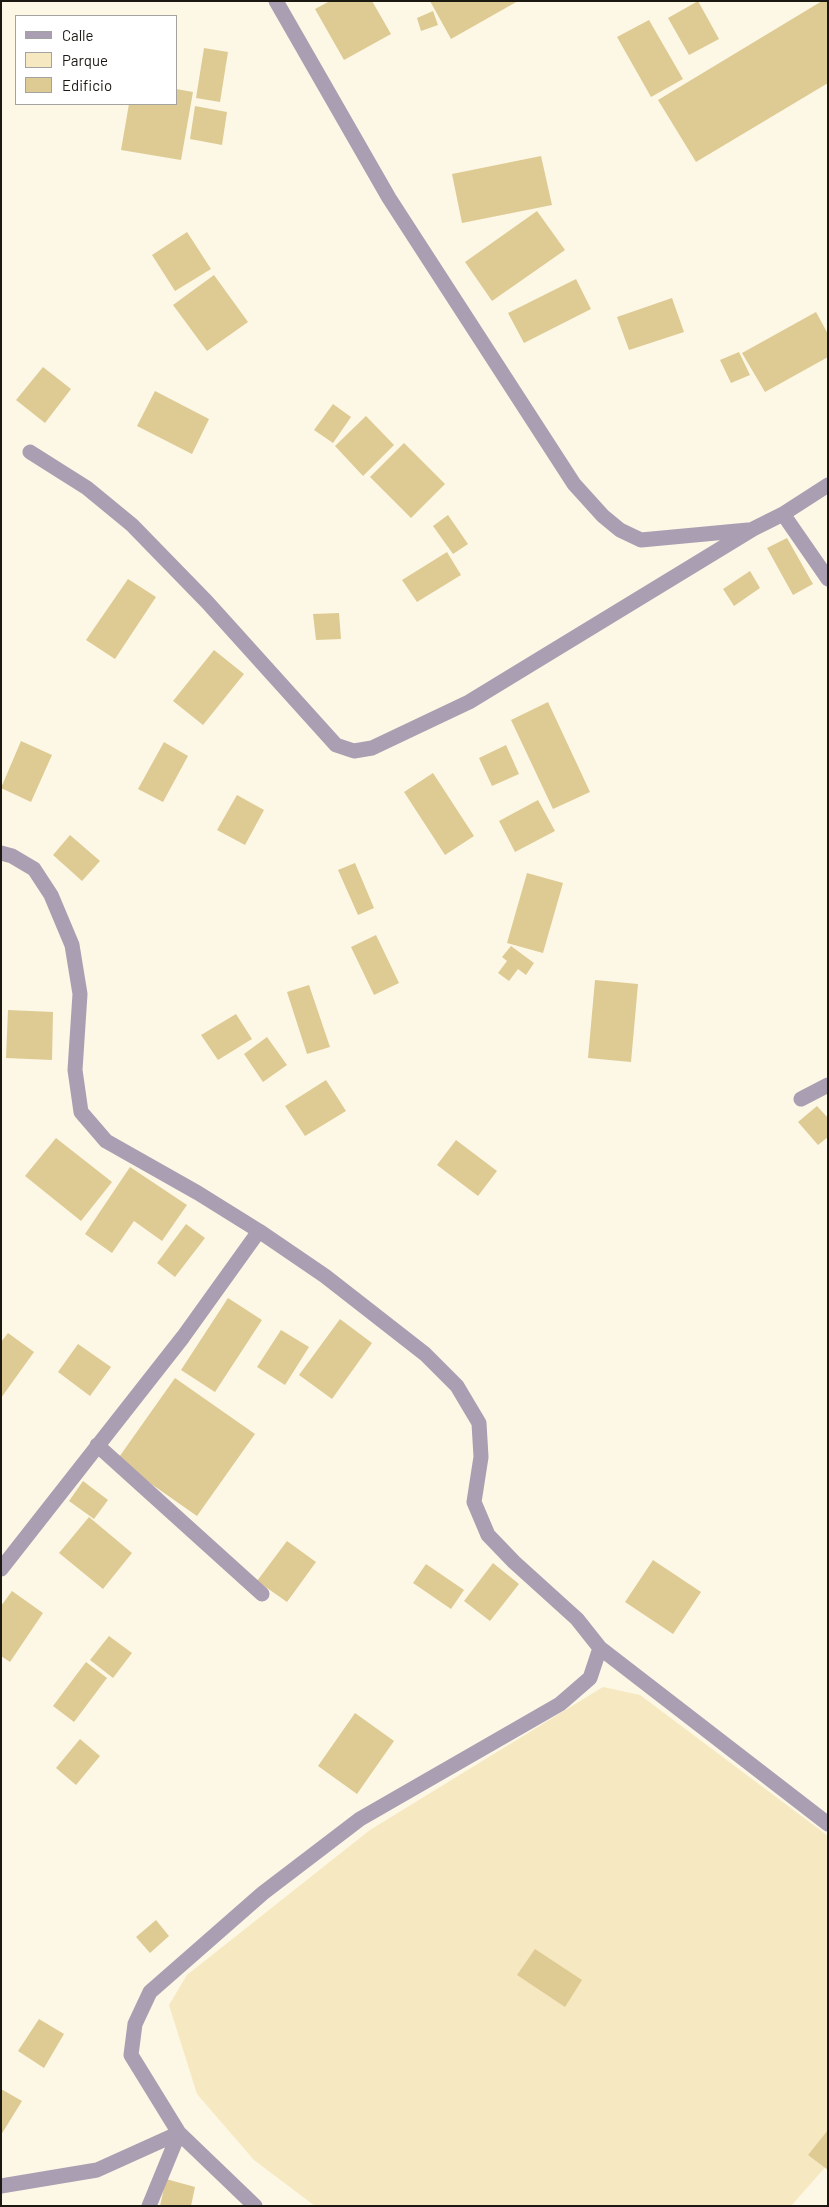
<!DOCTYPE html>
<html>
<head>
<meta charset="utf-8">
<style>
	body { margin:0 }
	#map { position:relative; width:829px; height:2207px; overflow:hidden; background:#fdf7e5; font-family:Barlow,sans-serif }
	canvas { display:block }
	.frame { position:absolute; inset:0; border:2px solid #1c1913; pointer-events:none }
	.legend { position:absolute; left:15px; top:15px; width:162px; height:90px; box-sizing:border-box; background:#fff; border:1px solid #a4a3a1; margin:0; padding:6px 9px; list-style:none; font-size:15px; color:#1c1913 }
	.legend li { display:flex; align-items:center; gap:10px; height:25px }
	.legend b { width:25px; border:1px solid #a4a3a1 }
</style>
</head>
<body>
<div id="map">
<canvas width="829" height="2207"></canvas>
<div class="frame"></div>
<ul class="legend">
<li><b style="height:6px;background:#aa9eb3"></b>Calle</li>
<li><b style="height:14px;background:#f6e8c0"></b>Parque</li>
<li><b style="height:14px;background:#decb94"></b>Edificio</li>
</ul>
</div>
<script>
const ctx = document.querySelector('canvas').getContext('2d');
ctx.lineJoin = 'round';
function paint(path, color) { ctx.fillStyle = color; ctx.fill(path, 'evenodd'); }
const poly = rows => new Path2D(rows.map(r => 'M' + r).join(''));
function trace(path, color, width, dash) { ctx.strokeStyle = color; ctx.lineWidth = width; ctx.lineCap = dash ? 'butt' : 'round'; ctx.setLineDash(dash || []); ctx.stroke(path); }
paint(poly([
	[603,1687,640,1695,828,1836,828,2164,791,2206,315,2206,254,2160,197,2094,169,2005,187,1975,370,1830]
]), '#f6e8c0');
paint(poly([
	[330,1,372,1,391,34,344,60,315,9],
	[430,1,518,1,451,39],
	[698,1,719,39,689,55,668,18],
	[822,1,828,1,828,83,696,162,658,100],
	[433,11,438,25,421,31,417,18],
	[649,20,683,79,651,97,617,37],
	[204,48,228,52,220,102,196,98],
	[176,89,193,92,181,160,121,150,129,104,176,104],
	[195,106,227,112,222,145,190,139],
	[541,156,552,205,462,223,452,174],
	[537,211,565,250,492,301,465,262],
	[187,232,211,269,175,291,152,255],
	[214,275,248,322,207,351,173,305],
	[576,279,591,309,524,343,508,313],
	[672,298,684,332,629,350,617,317],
	[816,312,828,334,828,357,765,392,742,353],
	[739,352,750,375,731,383,720,360],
	[43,367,71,389,45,423,16,400],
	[155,391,209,419,192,454,137,426],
	[333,404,351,417,333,443,314,430],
	[366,416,394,445,363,476,335,446],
	[404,443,445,484,411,518,370,477],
	[448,515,468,544,453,554,433,526],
	[787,538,813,584,793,595,767,548],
	[447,552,461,575,417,602,402,580],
	[750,571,760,588,734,606,723,589],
	[128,579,156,597,115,659,86,640],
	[339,613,341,639,316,640,313,614],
	[214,650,244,674,203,725,173,701],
	[548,702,590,792,553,809,511,720],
	[21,741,52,755,31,802,1,788],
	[164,742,188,756,163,802,138,789],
	[506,745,519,774,492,786,479,758],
	[433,773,474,836,445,855,404,792],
	[237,795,264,810,245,845,217,830],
	[538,800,555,831,515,852,499,821],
	[70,835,100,861,82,881,53,855],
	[355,863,374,908,358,915,338,870],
	[527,873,563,883,543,953,507,943],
	[376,935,399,983,374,995,351,947],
	[511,946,534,963,526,975,518,969,509,981,498,973,507,961,502,957],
	[595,980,638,984,631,1062,588,1058],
	[309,985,330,1047,307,1054,287,992],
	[8,1010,53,1012,52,1060,6,1058],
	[236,1014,252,1039,218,1060,201,1035],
	[267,1037,287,1065,263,1082,244,1054],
	[326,1080,346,1111,305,1136,285,1106],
	[817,1106,828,1118,828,1137,818,1145,798,1122],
	[56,1138,112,1182,81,1221,25,1176],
	[456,1140,497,1171,478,1196,437,1165],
	[130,1167,187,1205,162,1241,134,1221,112,1253,85,1234],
	[186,1224,205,1238,175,1277,157,1263],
	[228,1298,262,1320,215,1392,181,1370],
	[340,1319,372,1343,332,1399,299,1375],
	[281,1330,309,1347,285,1385,257,1367],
	[8,1333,34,1352,1,1398,1,1342],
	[78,1344,111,1367,90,1396,58,1372],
	[175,1378,255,1434,197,1516,117,1460],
	[83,1481,108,1500,94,1519,69,1501],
	[89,1517,132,1553,103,1589,59,1553],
	[287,1541,316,1562,287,1602,257,1581],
	[653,1560,701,1592,673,1634,625,1602],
	[493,1563,519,1584,490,1621,464,1601],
	[426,1564,464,1590,451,1609,413,1583],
	[12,1591,43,1613,10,1662,1,1656,1,1606],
	[109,1636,132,1653,113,1678,90,1660],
	[86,1662,107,1678,74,1722,53,1706],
	[355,1713,394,1741,357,1794,318,1766],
	[80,1739,100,1756,76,1785,56,1768],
	[156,1920,169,1936,150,1953,136,1937],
	[535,1949,582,1980,565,2007,517,1975],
	[39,2019,64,2034,44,2068,18,2051],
	[1,2089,22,2101,1,2135],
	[828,2130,828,2170,808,2155],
	[166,2179,195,2187,191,2206,160,2206]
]), '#decb94');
trace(poly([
	[276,1,389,198,574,484,603,516,620,530,641,540,748,530],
	[30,452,87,488,132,525,207,602,336,745,354,751,372,748,469,702,753,529,783,514,828,485],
	[783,514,828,579],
	[1,853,12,856,34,869,51,895,72,945,80,994,75,1070,81,1112,106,1141,198,1193,259,1231,325,1276,425,1354,457,1386,479,1423,481,1457,474,1502,488,1535,514,1562,577,1619,600,1648,828,1824],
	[801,1099,828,1085],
	[97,1445,262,1594],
	[1,1569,183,1337,259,1231],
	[1,2186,97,2170,179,2133],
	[149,2206,179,2133],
	[255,2206,179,2133,131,2055,135,2024,150,1992,263,1893,360,1819,560,1704,590,1678,600,1648]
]), '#aa9eb3', 15);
</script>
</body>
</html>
